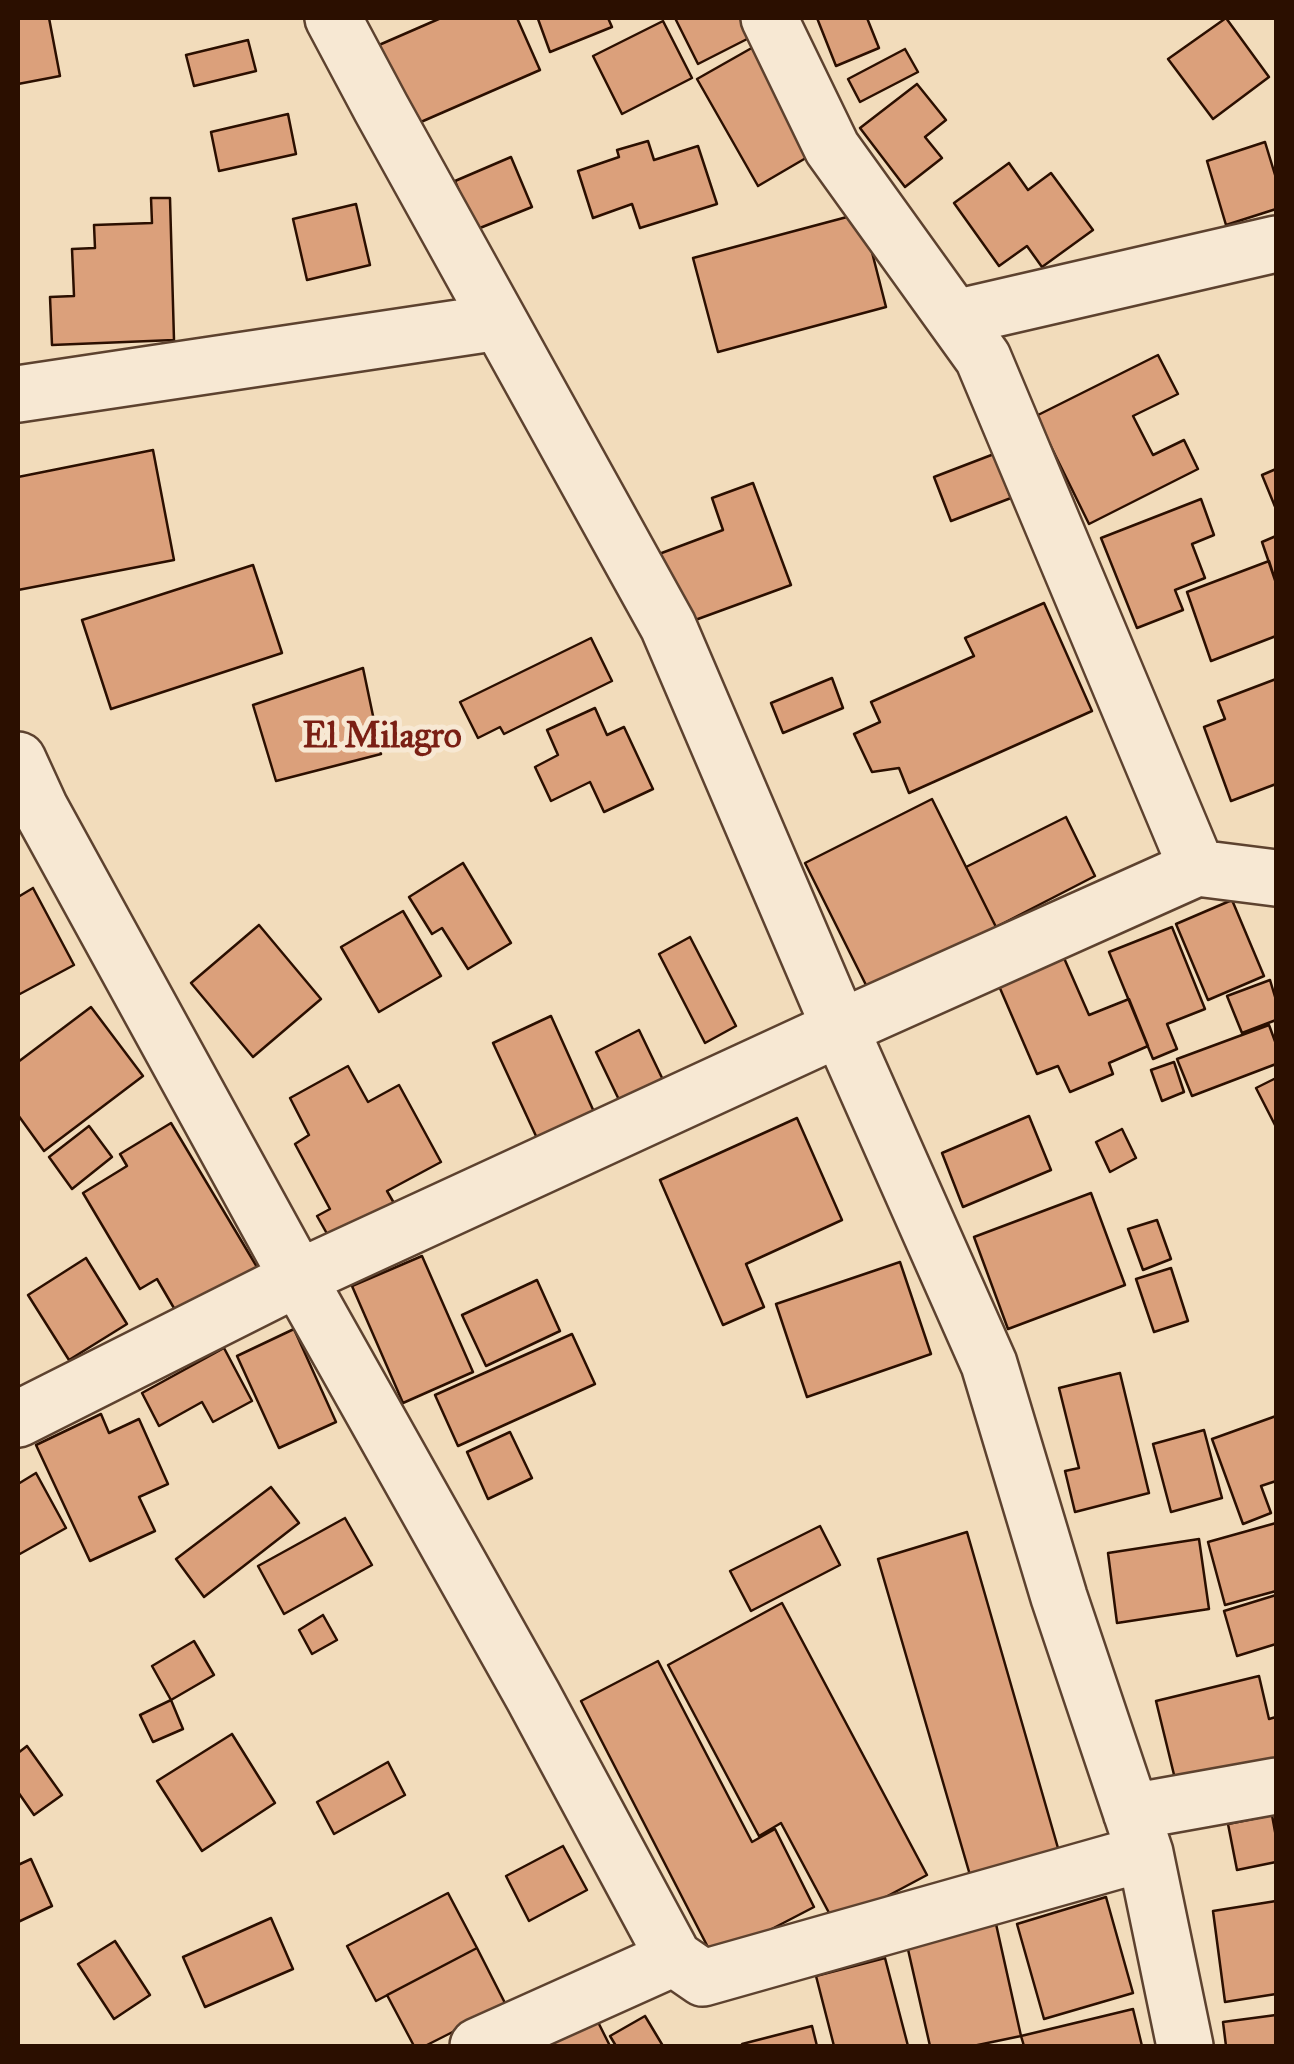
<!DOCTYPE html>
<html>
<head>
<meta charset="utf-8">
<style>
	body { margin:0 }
	#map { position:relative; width:1294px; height:2064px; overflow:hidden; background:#f2dcbb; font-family:"IM FELL Great Primer",serif }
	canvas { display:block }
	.frame { position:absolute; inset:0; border:20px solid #2b0f00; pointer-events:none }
</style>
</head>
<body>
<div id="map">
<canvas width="1294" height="2064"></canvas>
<div class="frame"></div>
</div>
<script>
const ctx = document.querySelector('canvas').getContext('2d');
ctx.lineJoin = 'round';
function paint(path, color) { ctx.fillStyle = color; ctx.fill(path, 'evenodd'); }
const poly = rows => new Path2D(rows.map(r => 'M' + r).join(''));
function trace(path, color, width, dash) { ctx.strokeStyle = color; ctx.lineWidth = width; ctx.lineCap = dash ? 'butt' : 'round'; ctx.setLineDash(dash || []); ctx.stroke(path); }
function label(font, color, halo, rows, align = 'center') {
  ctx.font = font + ' "IM FELL Great Primer",serif'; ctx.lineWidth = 10; ctx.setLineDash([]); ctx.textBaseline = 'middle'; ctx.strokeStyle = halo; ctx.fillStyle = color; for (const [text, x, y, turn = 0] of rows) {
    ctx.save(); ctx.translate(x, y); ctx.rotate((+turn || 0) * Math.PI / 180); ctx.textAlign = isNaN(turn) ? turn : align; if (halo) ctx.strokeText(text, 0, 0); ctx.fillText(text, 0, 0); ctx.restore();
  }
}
const building = poly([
	[18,18,49,18,60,76,18,84,18,18],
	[441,18,517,18,540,70,414,125,379,45,441,18],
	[541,18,608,18,612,27,550,52,538,19,541,18],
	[675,18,744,18,753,36,698,64,675,18],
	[817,18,867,18,879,48,836,66,817,18],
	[1226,18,1269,77,1213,119,1168,59,1226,18],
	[663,21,692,78,622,114,593,56,663,21],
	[248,40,256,71,194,86,186,55,248,40],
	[764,41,823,148,758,186,697,79,764,41],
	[905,49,918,72,860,102,848,79,905,49],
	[917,84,946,120,925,137,942,158,905,187,860,128,917,84],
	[288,114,296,154,219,171,211,132,288,114],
	[648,141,654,160,698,146,717,204,640,228,632,204,593,218,578,171,619,157,617,150,648,141],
	[1265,142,1276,178,1276,209,1226,225,1207,161,1265,142],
	[511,157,532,207,475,230,455,181,511,157],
	[1009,163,1028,190,1051,173,1093,230,1042,267,1027,246,999,266,954,203,1009,163],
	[151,198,170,198,174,340,52,345,50,297,74,296,72,249,95,248,94,225,152,223,151,198],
	[356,204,370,265,307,280,293,219,356,204],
	[862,213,886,307,718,352,693,258,862,213],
	[1158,355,1178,394,1133,416,1153,455,1184,440,1198,469,1089,524,1036,416,1158,355],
	[153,450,174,560,18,590,18,477,153,450],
	[994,454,1011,498,951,521,934,477,994,454],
	[1276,469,1276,509,1262,475,1276,469],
	[753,483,791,585,676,627,651,557,723,530,712,498,753,483],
	[1201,499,1214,535,1192,544,1205,578,1175,590,1183,610,1137,628,1101,538,1201,499],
	[1276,536,1276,583,1262,542,1276,536],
	[1269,561,1276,583,1276,636,1211,661,1187,592,1269,561],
	[253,565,282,653,111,709,82,620,253,565],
	[1044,603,1092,711,909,793,899,768,872,772,854,734,880,722,871,702,974,656,965,638,1044,603],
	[591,638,612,681,504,734,500,727,478,738,460,702,591,638],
	[363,668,381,754,276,781,253,705,363,668],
	[832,678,843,708,783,733,771,703,832,678],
	[1276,679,1276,784,1231,801,1204,727,1225,719,1218,701,1276,679],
	[595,708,607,735,624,727,653,789,604,812,590,782,551,801,535,767,558,755,547,730,595,708],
	[932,799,1002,939,875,1003,805,863,932,799],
	[1066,817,1095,876,996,927,966,867,1066,817],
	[463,863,511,943,468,969,442,928,432,934,409,897,463,863],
	[33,888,74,965,18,995,18,897,33,888],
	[1232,900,1264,976,1208,1000,1176,924,1232,900],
	[403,911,441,976,379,1012,341,947,403,911],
	[259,925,321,999,253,1057,191,983,259,925],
	[1172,927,1205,1009,1167,1024,1177,1049,1153,1059,1109,952,1172,927],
	[690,937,736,1026,705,1043,659,954,690,937],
	[1064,958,1089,1015,1129,999,1148,1046,1109,1063,1113,1074,1070,1092,1058,1066,1037,1074,999,986,1064,958],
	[1270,980,1276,1000,1276,1020,1242,1033,1227,996,1270,980],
	[91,1007,143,1076,44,1151,18,1115,18,1062,91,1007],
	[551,1016,599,1123,542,1149,493,1043,551,1016],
	[1269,1025,1276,1044,1276,1064,1192,1096,1177,1059,1269,1025],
	[639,1030,665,1084,621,1104,596,1052,639,1030],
	[1174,1062,1184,1092,1162,1101,1151,1070,1174,1062],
	[348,1066,368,1102,399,1085,441,1162,387,1191,398,1210,334,1246,317,1216,330,1209,295,1144,309,1135,290,1098,348,1066],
	[1276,1078,1276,1127,1256,1088,1276,1078],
	[1029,1116,1051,1170,963,1207,942,1153,1029,1116],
	[797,1118,842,1220,746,1264,764,1307,723,1325,660,1180,797,1118],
	[171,1123,257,1267,178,1315,157,1279,140,1289,83,1193,127,1166,120,1154,171,1123],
	[89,1126,112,1157,72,1189,49,1157,89,1126],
	[1122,1129,1136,1158,1110,1172,1096,1142,1122,1129],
	[1091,1193,1125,1285,1008,1329,974,1237,1091,1193],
	[1157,1220,1171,1259,1143,1270,1128,1229,1157,1220],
	[422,1256,473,1372,403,1403,352,1286,422,1256],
	[86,1258,127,1324,69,1360,28,1295,86,1258],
	[900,1262,931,1354,807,1397,776,1304,900,1262],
	[1171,1268,1188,1321,1154,1332,1136,1279,1171,1268],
	[537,1280,560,1331,486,1366,462,1315,537,1280],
	[294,1329,336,1422,279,1448,237,1356,294,1329],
	[572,1334,595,1384,458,1446,435,1395,572,1334],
	[224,1348,252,1401,213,1422,202,1402,159,1426,142,1393,224,1348],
	[1120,1373,1149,1493,1075,1512,1065,1471,1079,1468,1059,1388,1120,1373],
	[101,1414,109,1433,139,1419,168,1484,139,1497,155,1531,90,1561,36,1445,101,1414],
	[1276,1416,1276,1481,1261,1486,1271,1513,1243,1524,1212,1439,1276,1416],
	[1204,1430,1222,1498,1171,1512,1153,1444,1204,1430],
	[510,1432,532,1478,488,1499,467,1452,510,1432],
	[36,1473,66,1528,18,1555,18,1484,36,1473],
	[271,1487,299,1523,204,1597,176,1559,271,1487],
	[345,1518,372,1565,284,1614,258,1566,345,1518],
	[1276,1523,1276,1591,1225,1605,1208,1542,1276,1523],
	[820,1526,840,1565,751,1611,730,1571,820,1526],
	[967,1532,1060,1855,972,1882,878,1559,967,1532],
	[1199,1539,1209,1609,1117,1623,1108,1553,1199,1539],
	[1276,1595,1276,1644,1237,1656,1224,1611,1276,1595],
	[782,1603,927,1875,835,1924,781,1823,759,1836,668,1665,782,1603],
	[323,1615,337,1640,312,1654,299,1630,323,1615],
	[194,1641,214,1675,171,1700,152,1666,194,1641],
	[658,1661,752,1842,775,1829,814,1907,714,1959,581,1701,658,1661],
	[1259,1676,1269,1719,1276,1717,1276,1762,1177,1787,1156,1701,1259,1676],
	[171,1700,183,1729,153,1742,140,1715,171,1700],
	[232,1734,275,1803,202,1851,157,1781,232,1734],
	[27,1746,62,1795,34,1815,18,1792,18,1753,27,1746],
	[388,1762,405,1795,334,1834,317,1802,388,1762],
	[1272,1815,1276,1837,1276,1862,1237,1870,1228,1824,1272,1815],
	[563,1846,587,1890,529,1921,506,1876,563,1846],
	[31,1859,52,1906,18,1922,18,1865,31,1859],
	[448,1893,477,1948,376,2001,347,1946,448,1893],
	[1106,1897,1133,1993,1044,2019,1017,1924,1106,1897],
	[1276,1901,1276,1994,1225,2002,1213,1911,1276,1901],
	[271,1918,293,1969,205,2007,183,1957,271,1918],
	[996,1924,1021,2036,973,2046,930,2046,907,1945,996,1924],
	[115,1941,150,1995,114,2019,78,1964,115,1941],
	[477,1948,506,2005,425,2046,414,2046,387,1995,477,1948],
	[885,1958,908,2046,834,2046,816,1976,885,1958],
	[1133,2009,1142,2046,1024,2046,1021,2036,1133,2009],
	[1276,2015,1276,2046,1226,2046,1223,2022,1276,2015],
	[645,2016,663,2046,616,2046,610,2036,645,2016],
	[598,2022,610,2046,545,2046,598,2022],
	[812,2026,817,2046,743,2046,742,2044,812,2026]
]);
paint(building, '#dba07b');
trace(building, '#2b0f00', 2.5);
const minor = poly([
	[333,18,381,108,668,626,840,1028,989,1364,1059,1597,1145,1853,1185,2046],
	[769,18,832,148,983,358,1197,868],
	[955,318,1276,244],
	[18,394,499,322],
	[18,760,40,808,298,1278,533,1696,674,1958,703,1978,1145,1853],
	[18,1419,298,1278,840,1028,1197,868,1276,878],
	[1131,1812,1276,1786],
	[478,2046,674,1958]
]);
trace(minor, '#5d422f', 60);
trace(minor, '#f7e8d3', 55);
label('bold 35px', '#7a1f14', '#f7e8d3', [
	["El Milagro",382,738]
]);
</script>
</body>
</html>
